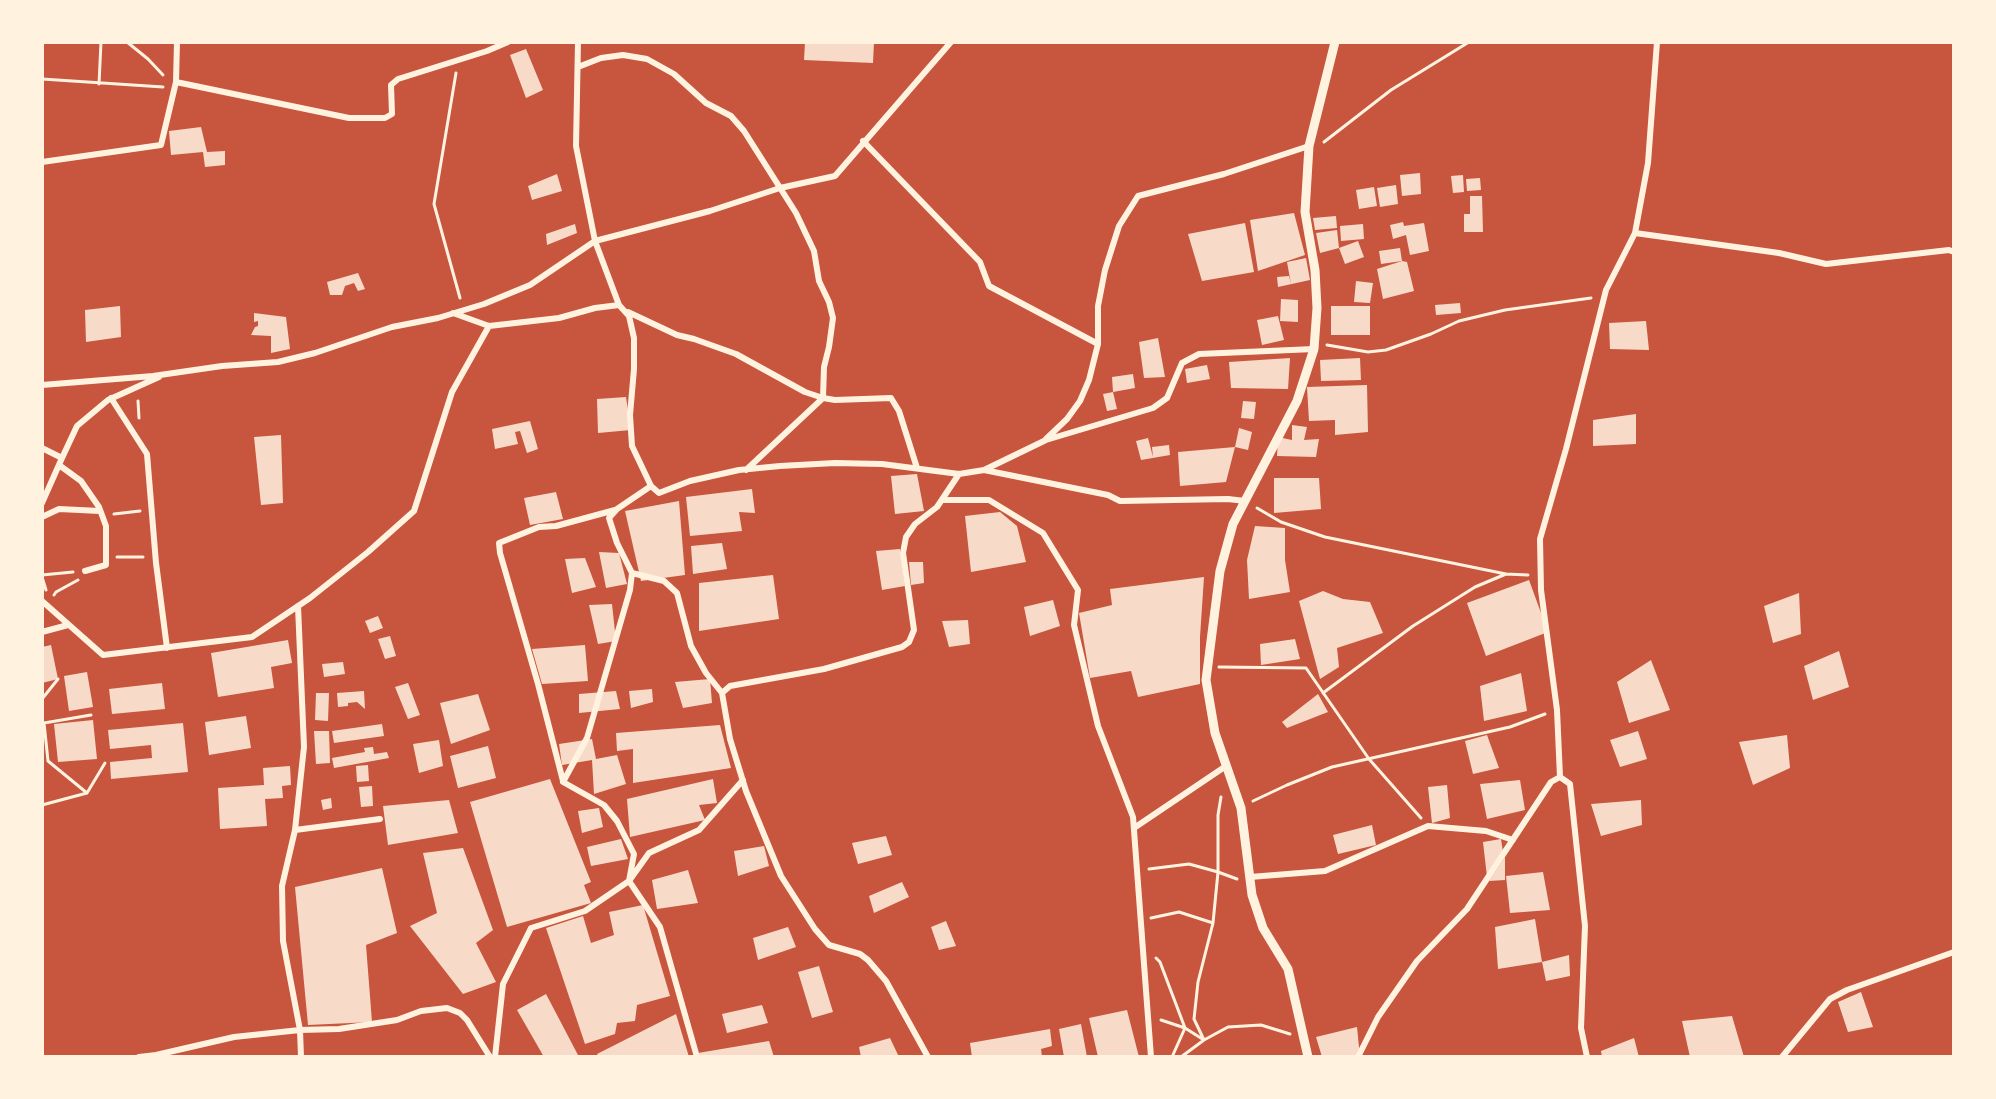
<!DOCTYPE html>
<html>
<head>
<meta charset="utf-8">
<style>
	body { margin:0 }
	#map { position:relative; width:1996px; height:1099px; overflow:hidden; background:#c8553d; font-family:Rubik,sans-serif }
	canvas { display:block }
	.frame { position:absolute; inset:0; border:44px solid #fff3e0; pointer-events:none }
</style>
</head>
<body>
<div id="map">
<canvas width="1996" height="1099"></canvas>
<div class="frame"></div>
</div>
<script>
const ctx = document.querySelector('canvas').getContext('2d');
ctx.lineJoin = 'round';
function paint(path, color) { ctx.fillStyle = color; ctx.fill(path, 'evenodd'); }
const poly = rows => new Path2D(rows.map(r => 'M' + r).join(''));
function trace(path, color, width, dash) { ctx.strokeStyle = color; ctx.lineWidth = width; ctx.lineCap = dash ? 'butt' : 'round'; ctx.setLineDash(dash || []); ctx.stroke(path); }
paint(poly([
	[805,42,874,42,873,63,804,60],
	[526,49,543,90,526,98,510,55],
	[201,127,207,152,225,151,225,165,205,167,203,152,171,155,169,131],
	[1420,173,1421,194,1402,196,1400,175],
	[557,174,562,191,532,200,528,186],
	[1463,175,1464,192,1453,193,1451,176],
	[1480,178,1481,190,1467,191,1466,179],
	[1396,185,1398,204,1380,207,1377,188],
	[1374,187,1377,206,1359,209,1356,190],
	[1470,196,1482,196,1483,232,1464,232,1464,214,1470,214],
	[1294,213,1305,255,1258,271,1250,220],
	[1336,216,1337,228,1315,230,1313,218],
	[1403,222,1404,226,1424,223,1429,251,1410,255,1406,235,1393,239,1390,225],
	[1245,223,1254,272,1202,281,1188,234],
	[575,224,577,233,547,245,546,234],
	[1363,224,1364,239,1341,241,1340,226],
	[1337,230,1339,248,1358,241,1364,257,1345,264,1339,248,1320,253,1316,233],
	[1400,248,1402,261,1407,262,1414,291,1383,299,1377,269,1402,261,1381,264,1379,251],
	[1306,258,1310,280,1278,287,1277,277,1289,276,1291,284,1287,262],
	[358,273,365,289,358,291,354,283,345,286,342,295,330,295,327,282],
	[1356,281,1373,283,1370,303,1354,302],
	[1281,299,1298,300,1298,322,1280,321],
	[1460,303,1461,313,1436,315,1435,305],
	[120,306,121,337,86,342,85,310],
	[1331,306,1370,306,1370,335,1331,335],
	[254,313,286,317,290,349,271,353,271,336,251,335,255,327,258,326,258,321,254,322],
	[1278,316,1284,340,1262,345,1257,320],
	[1646,321,1649,350,1610,349,1609,323],
	[1158,338,1165,377,1144,378,1139,342],
	[1290,358,1288,389,1231,388,1229,362],
	[1360,358,1361,380,1321,381,1320,360],
	[1207,365,1210,379,1187,383,1185,369],
	[1133,374,1135,388,1113,392,1112,377],
	[1367,385,1368,432,1335,435,1335,420,1309,421,1307,387],
	[1113,392,1117,409,1107,411,1103,394],
	[626,397,631,430,598,433,597,399],
	[1243,401,1256,402,1254,419,1241,418],
	[1636,414,1636,444,1593,446,1593,420],
	[530,421,538,449,527,453,520,431,515,432,518,444,495,449,492,429],
	[1292,425,1307,427,1304,440,1319,439,1316,457,1277,456,1278,437,1292,440],
	[1239,428,1252,432,1248,450,1235,447],
	[281,435,283,503,261,505,254,437],
	[1148,438,1153,457,1152,447,1169,445,1170,455,1141,460,1136,441],
	[1235,447,1226,482,1180,486,1178,452],
	[917,474,924,511,895,514,891,476],
	[1274,478,1319,478,1321,509,1274,513],
	[752,489,755,513,739,512,742,531,690,536,686,497],
	[556,492,563,519,530,525,524,498],
	[679,501,685,575,641,581,625,511],
	[1000,512,1017,526,1026,562,971,572,965,516],
	[1255,526,1285,528,1285,560,1290,592,1249,599,1247,560],
	[722,543,727,569,693,574,691,546],
	[900,549,905,586,882,590,876,551],
	[599,552,619,553,627,584,606,588],
	[585,558,596,587,572,593,565,559],
	[909,562,923,562,924,583,911,585],
	[773,575,779,619,699,631,699,583],
	[1204,577,1200,637,1200,684,1138,697,1131,671,1090,678,1079,613,1112,605,1110,589],
	[1529,580,1548,632,1486,656,1467,603],
	[1323,591,1343,599,1370,602,1383,633,1337,648,1339,667,1320,679,1299,601],
	[1799,593,1801,634,1773,643,1764,606],
	[1053,600,1060,626,1030,636,1024,607],
	[612,604,616,641,598,644,589,605],
	[378,616,383,628,370,633,365,621],
	[968,620,970,644,949,647,942,621],
	[390,636,396,656,385,659,378,639],
	[1295,639,1300,659,1261,665,1260,644],
	[288,640,292,663,271,667,274,688,218,697,211,653],
	[51,645,58,679,42,683,42,647],
	[585,645,588,681,542,684,532,649],
	[1839,651,1849,687,1813,700,1804,666],
	[1651,660,1670,710,1629,723,1617,682],
	[343,662,345,674,324,677,322,664],
	[87,672,93,707,69,711,64,676],
	[1521,673,1527,711,1484,721,1480,686],
	[710,679,712,703,683,708,675,682],
	[162,683,165,709,112,714,109,689],
	[408,683,420,715,408,719,395,687],
	[652,689,653,702,631,708,629,691],
	[364,691,365,709,357,702,348,703,348,706,338,707,337,693],
	[616,691,620,709,579,713,579,694],
	[316,693,329,693,328,721,315,720],
	[478,694,490,730,451,744,440,703],
	[1318,694,1328,712,1287,728,1282,722],
	[246,716,251,748,209,755,205,722],
	[93,720,97,759,58,762,54,724],
	[183,723,188,772,111,779,110,762,152,758,151,745,110,749,108,730],
	[382,724,384,736,334,743,332,731],
	[720,725,731,768,633,783,633,749,617,751,616,733],
	[314,731,329,731,330,763,316,764],
	[1638,731,1647,759,1620,767,1610,740],
	[1487,735,1499,768,1473,774,1465,741],
	[1787,735,1790,768,1753,785,1739,742],
	[592,739,596,759,617,755,626,784,594,794,592,760,562,765,559,744],
	[439,740,443,766,419,773,413,744],
	[488,746,496,778,458,788,450,756],
	[373,747,374,754,387,752,389,758,334,768,332,758,365,752,364,748],
	[368,765,369,781,357,782,356,766],
	[290,766,291,785,282,786,283,798,265,799,267,826,220,829,218,788,264,785,263,768],
	[550,779,591,882,584,885,591,903,507,927,470,802],
	[713,779,717,803,699,805,705,820,630,837,627,799],
	[1520,780,1525,810,1487,819,1480,784],
	[1447,785,1450,818,1432,823,1428,787],
	[372,786,373,806,361,807,359,787],
	[331,798,332,808,323,810,321,800],
	[449,800,458,833,388,845,383,806],
	[1641,800,1642,825,1601,836,1591,804],
	[599,808,603,827,582,833,578,811],
	[1372,825,1376,845,1338,854,1333,835],
	[886,836,892,855,858,864,852,843],
	[621,839,628,859,591,866,587,847],
	[1501,839,1503,852,1487,877,1483,842],
	[764,846,769,866,738,876,734,851],
	[463,848,493,930,476,943,496,982,463,994,410,926,437,913,423,853],
	[1505,857,1505,880,1489,881],
	[382,868,397,933,366,945,372,1022,308,1025,295,887],
	[688,870,698,903,657,909,652,880],
	[1543,872,1550,910,1510,913,1506,876],
	[902,882,909,897,874,913,869,896],
	[643,905,670,996,637,1005,635,1021,617,1023,615,1034,585,1044,546,928,583,916,591,943,614,935,609,912],
	[1535,919,1542,962,1498,969,1495,927],
	[946,921,956,946,939,950,931,927],
	[788,927,796,947,758,960,753,938],
	[1569,955,1570,976,1546,981,1542,962],
	[819,966,833,1012,812,1018,798,972],
	[1861,992,1873,1027,1848,1032,1838,1002],
	[546,994,578,1055,574,1057,544,1057,517,1010],
	[762,1005,768,1023,727,1033,722,1014],
	[1127,1010,1139,1057,1098,1057,1089,1018],
	[676,1014,689,1057,599,1057,597,1054],
	[1732,1016,1744,1057,1690,1057,1682,1021],
	[1081,1024,1087,1057,1064,1057,1059,1029],
	[1357,1027,1360,1057,1322,1057,1316,1037],
	[1050,1029,1052,1046,1041,1049,1042,1057,972,1057,970,1043],
	[890,1038,899,1057,861,1057,859,1047],
	[1634,1038,1639,1057,1602,1057,1601,1051],
	[769,1041,774,1057,700,1057,698,1053]
]), '#f7dbc8');
trace(poly([
	[127,42,148,59,163,75],
	[456,73,434,204,460,298],
	[42,79,163,87],
	[99,84,101,42],
	[1324,142,1391,90,1469,42],
	[1327,345,1368,352,1386,350,1431,334,1459,321,1505,310,1591,298],
	[138,401,139,418],
	[1257,508,1281,522,1325,537,1506,574],
	[114,514,140,511],
	[117,557,143,557],
	[42,575,73,572],
	[42,577,46,590],
	[54,595,56,592,78,580],
	[1219,667,1306,668,1369,759,1421,818],
	[1323,693,1413,626,1475,587,1506,574,1528,575],
	[42,699,58,679],
	[42,722,44,723,91,715],
	[44,723,48,761,87,793,105,763],
	[1221,797,1218,815,1218,872,1237,879],
	[1253,801,1287,785,1332,767,1510,727,1545,714],
	[42,805,87,793],
	[1149,869,1189,864,1218,872,1213,923,1179,912,1151,918],
	[1156,958,1160,962,1185,1028,1172,1057],
	[1161,1020,1185,1028,1204,1040,1194,1019,1198,982,1213,923],
	[1181,1057,1204,1040,1228,1027,1261,1025,1290,1034]
]), '#fff3e0', 3);
trace(poly([
	[578,67,601,58,623,55,647,59,674,74,706,103,731,116,744,131,796,213,814,251,819,281,829,302,833,318,829,347,824,367,823,398,746,470],
	[176,82,177,42],
	[863,141,980,262,989,286,1098,344],
	[42,162,161,145,176,82,349,118,385,118,392,114,391,85,398,79,487,51,508,42],
	[1635,233,1779,253,1826,264,1949,250,1954,252],
	[619,305,629,316,634,338,634,369,630,415,632,446,651,486,659,493,690,481,739,470,780,466,835,463,882,464,959,474,984,470,1046,440,1153,408,1167,398,1182,363,1199,354,1314,349],
	[628,312,677,335,694,339,736,354,805,392,823,398,835,400,891,398,899,411,917,468],
	[453,313,489,326,559,318,595,308,619,305,595,241,576,146,578,42],
	[42,385,153,376,222,366,278,362,315,353,392,327,438,318,484,304,530,285,595,241,710,211,780,188,835,176,951,42],
	[111,398,147,454,156,563,167,648],
	[1046,439,1067,419,1080,401,1089,380,1098,344,1098,306,1105,270,1119,226,1138,196,1224,174,1309,146],
	[42,448,62,458,42,503],
	[62,458,77,426,108,400,159,377],
	[59,465,81,481,99,507,106,526,106,565,85,571],
	[984,470,1108,495,1120,501,1228,499,1245,501],
	[943,500,989,500,1043,533,1078,590,1074,625,1098,726,1133,817,1151,1057],
	[42,517,59,509,100,511],
	[632,573,664,581,677,593,691,646,706,673,722,693,730,739,746,791,781,876,815,929,829,945,860,954,868,960,886,981,928,1057],
	[42,601,103,655,252,637,310,598,368,552,414,511,452,392,489,326],
	[298,606,304,747,295,830,282,886,283,941,300,1030,301,1057],
	[42,632,68,625],
	[722,693,730,686,824,669,902,647,909,642,914,630,903,553,906,537,915,524,937,507,959,474],
	[1560,777,1557,710,1541,590,1540,539,1566,449,1606,290,1635,233,1648,163,1657,42],
	[1560,777,1570,784,1585,926,1581,1028,1587,1057],
	[563,781,538,684,500,553,499,543,539,527,556,526,615,510],
	[1134,828,1226,766],
	[295,830,380,819],
	[1250,877,1325,871,1428,826,1486,831,1513,840],
	[139,1057,156,1055,234,1037,300,1030,339,1029,397,1020,421,1011,447,1008,460,1013,467,1020,490,1057],
	[495,1057,503,984,531,928,585,911,629,881,634,854,617,821,604,805,563,782,587,738,630,590,632,573,617,543,609,518,617,509,651,486],
	[697,1057,660,927,629,881,649,853,699,830,743,780],
	[1358,1057,1378,1017,1417,961,1467,909,1551,782,1560,777],
	[1782,1057,1830,999,1847,990,1954,952]
]), '#fff3e0', 6);
trace(poly([
	[1308,1057,1288,969,1263,928,1252,895,1241,808,1215,733,1206,680,1220,571,1233,524,1297,401,1314,349,1317,308,1315,270,1305,212,1309,146,1335,42]
]), '#fff3e0', 9);
</script>
</body>
</html>
